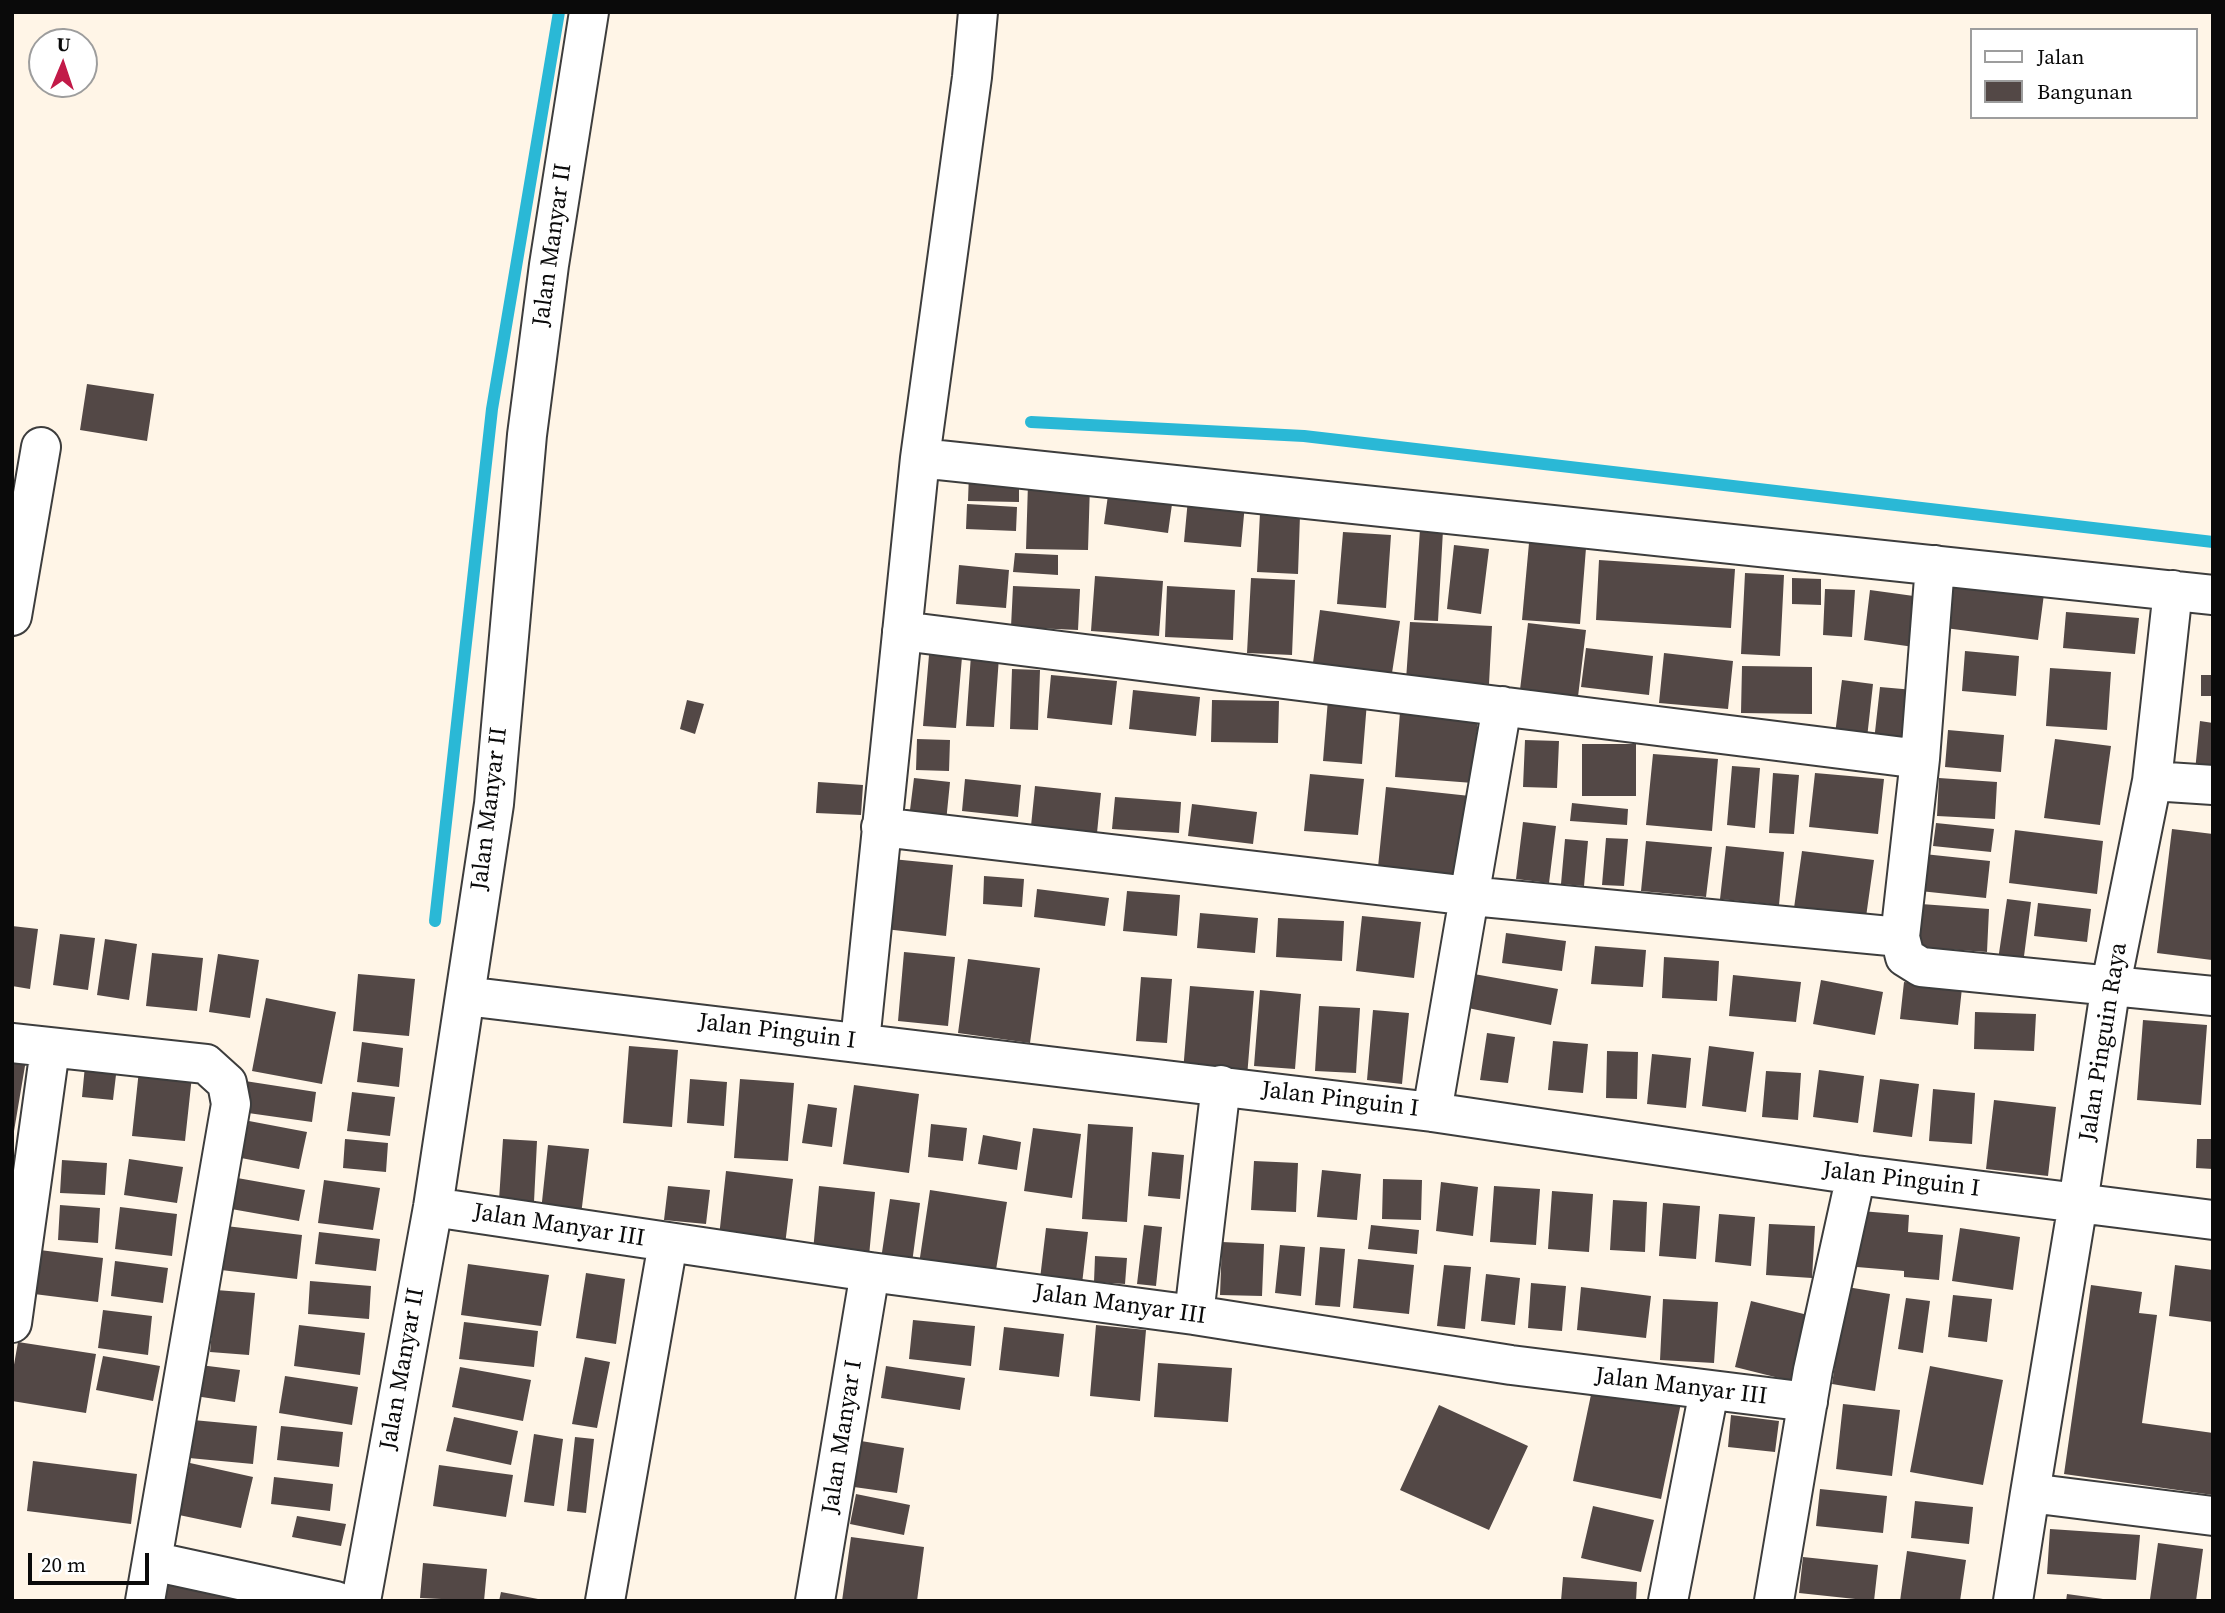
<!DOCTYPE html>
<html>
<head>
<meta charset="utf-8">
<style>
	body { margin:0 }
	#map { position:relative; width:2225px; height:1613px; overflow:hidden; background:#fff5e7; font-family:"Source Serif 4",serif }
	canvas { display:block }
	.frame { position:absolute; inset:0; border:14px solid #0a0a0a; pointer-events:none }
	.legend { position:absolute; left:1970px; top:28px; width:228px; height:91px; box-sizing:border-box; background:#fff; border:2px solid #9d9d9d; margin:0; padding:9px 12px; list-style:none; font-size:21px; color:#0a0a0a }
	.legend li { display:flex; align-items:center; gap:14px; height:35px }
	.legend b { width:35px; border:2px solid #9d9d9d }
	.north { position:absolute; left:28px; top:28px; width:70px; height:70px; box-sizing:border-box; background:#fff; border:2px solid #9d9d9d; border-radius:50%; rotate:2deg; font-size:19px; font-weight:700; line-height:28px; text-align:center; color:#0a0a0a }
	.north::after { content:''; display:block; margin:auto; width:24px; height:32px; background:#c21a48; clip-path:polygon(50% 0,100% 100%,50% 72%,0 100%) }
	.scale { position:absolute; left:28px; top:1553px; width:121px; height:32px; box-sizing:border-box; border:4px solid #0a0a0a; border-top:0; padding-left:9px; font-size:21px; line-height:24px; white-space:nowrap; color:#0a0a0a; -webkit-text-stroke:5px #fff; paint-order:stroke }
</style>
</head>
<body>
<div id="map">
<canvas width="2225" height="1613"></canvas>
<div class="frame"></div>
<ul class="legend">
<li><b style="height:9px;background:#fff"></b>Jalan</li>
<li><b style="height:19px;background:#534846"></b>Bangunan</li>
</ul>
<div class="north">U</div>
<div class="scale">20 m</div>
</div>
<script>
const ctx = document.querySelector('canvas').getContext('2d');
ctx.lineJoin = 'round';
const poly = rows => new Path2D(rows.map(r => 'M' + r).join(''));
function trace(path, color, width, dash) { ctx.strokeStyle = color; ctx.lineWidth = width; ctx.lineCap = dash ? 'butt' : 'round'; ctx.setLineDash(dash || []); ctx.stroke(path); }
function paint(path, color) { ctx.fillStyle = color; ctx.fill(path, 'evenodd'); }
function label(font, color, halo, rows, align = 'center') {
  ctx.font = font + ' "Source Serif 4",serif'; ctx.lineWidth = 7; ctx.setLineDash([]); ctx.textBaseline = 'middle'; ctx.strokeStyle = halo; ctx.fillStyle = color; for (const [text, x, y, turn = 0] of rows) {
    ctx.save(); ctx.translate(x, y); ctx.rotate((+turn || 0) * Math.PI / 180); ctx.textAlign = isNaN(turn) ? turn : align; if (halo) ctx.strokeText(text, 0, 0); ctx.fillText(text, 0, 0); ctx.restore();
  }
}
trace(poly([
	[1031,422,1304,436,2213,542],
	[435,921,492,409,559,12]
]), '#2ab8d6', 12);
paint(poly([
	[87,384,154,394,147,441,80,430],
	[969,473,1019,474,1019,502,968,501],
	[1028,483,1090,484,1088,550,1026,549],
	[1109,488,1173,497,1168,533,1104,524],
	[1188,499,1245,504,1241,547,1184,542],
	[967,504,1017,507,1016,531,966,529],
	[1260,513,1300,515,1298,574,1257,572],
	[1420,529,1443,530,1438,621,1414,620],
	[1343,532,1391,535,1386,608,1337,604],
	[1529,543,1586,548,1580,624,1522,620],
	[1454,545,1489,549,1481,614,1447,609],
	[1015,553,1058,555,1058,575,1013,572],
	[1599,560,1735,569,1731,628,1596,620],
	[959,565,1009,570,1006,608,956,604],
	[1745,573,1784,575,1780,656,1741,654],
	[1095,576,1163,581,1159,636,1091,631],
	[1251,578,1295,580,1292,655,1247,653],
	[1792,578,1821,579,1821,605,1792,604],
	[1952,582,2044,594,2038,640,1945,628],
	[1013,586,1080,589,1078,630,1011,627],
	[1167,586,1235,590,1233,640,1165,637],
	[1825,589,1855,590,1852,637,1823,635],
	[1870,590,1921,597,1914,647,1864,640],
	[1320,610,1400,621,1392,673,1313,663],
	[2066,612,2139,618,2135,654,2063,648],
	[1410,622,1492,626,1489,684,1406,680],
	[1528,623,1586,630,1577,705,1519,698],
	[1586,648,1653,656,1649,695,1581,687],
	[1965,651,2019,656,2016,696,1962,691],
	[1664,653,1733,661,1728,709,1659,703],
	[929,655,962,657,956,728,923,726],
	[971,655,999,657,994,727,966,726],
	[1742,666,1812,667,1812,714,1741,713],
	[2050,668,2111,672,2107,730,2046,726],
	[1012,669,1040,670,1038,730,1010,729],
	[1051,675,1117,681,1112,725,1047,718],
	[2201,675,2213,675,2213,696,2201,696],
	[1842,680,1873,684,1867,738,1835,734],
	[1880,687,1914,690,1909,745,1874,741],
	[1133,690,1200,697,1196,736,1129,729],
	[1328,699,1367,702,1362,764,1323,761],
	[687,700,704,704,695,734,680,729],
	[1212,700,1279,701,1278,743,1211,742],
	[1400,712,1478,717,1473,783,1395,777],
	[2200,721,2213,723,2213,772,2195,771],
	[1948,730,2004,735,2001,772,1945,767],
	[917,739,950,740,949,771,916,770],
	[2055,739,2111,746,2100,825,2044,818],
	[1525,740,1559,741,1557,788,1523,787],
	[1582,744,1636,744,1636,796,1582,796],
	[1653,754,1718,759,1712,831,1646,825],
	[1732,766,1760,768,1755,828,1727,825],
	[1773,773,1799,775,1794,834,1769,833],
	[1815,773,1884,779,1878,834,1809,827],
	[1310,774,1364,779,1358,835,1304,831],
	[914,778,950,782,946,822,909,818],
	[1939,778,1997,782,1995,819,1937,816],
	[965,779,1021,785,1018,817,962,811],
	[818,782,863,785,861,815,816,813],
	[1035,786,1101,793,1097,833,1031,826],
	[1386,787,1470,796,1462,875,1378,867],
	[1115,797,1181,802,1179,833,1112,829],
	[1572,803,1628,809,1627,825,1570,821],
	[1192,804,1257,812,1253,844,1188,836],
	[1523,822,1556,826,1549,883,1516,879],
	[1936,823,1994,829,1991,852,1933,846],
	[2172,829,2213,834,2212,960,2157,953],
	[2015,830,2103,841,2097,894,2009,883],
	[1606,838,1628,839,1624,886,1602,885],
	[1565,839,1588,841,1584,886,1561,884],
	[1646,841,1712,847,1706,897,1641,891],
	[1726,846,1784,852,1779,905,1720,899],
	[1802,851,1874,860,1866,917,1794,908],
	[1924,854,1990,861,1986,898,1920,891],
	[892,859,953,865,946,936,885,929],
	[984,876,1024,879,1022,907,983,904],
	[1037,889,1109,898,1105,926,1034,917],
	[1127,891,1180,895,1177,936,1123,931],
	[2007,899,2031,902,2023,964,1998,960],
	[2038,903,2091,909,2087,942,2034,936],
	[1921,904,1989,909,1987,952,1917,947],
	[1200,913,1258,918,1255,953,1197,948],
	[1362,916,1421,922,1414,978,1356,971],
	[1278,918,1344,921,1342,961,1276,957],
	[12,926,38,929,30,989,12,986],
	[1506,933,1566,941,1562,971,1502,963],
	[60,934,95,938,88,990,53,985],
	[105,939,137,944,129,1000,97,995],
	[1595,946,1646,950,1643,987,1591,984],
	[904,952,955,957,948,1026,898,1021],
	[152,953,203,958,197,1011,146,1006],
	[218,954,259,960,250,1018,209,1012],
	[1664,957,1719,961,1717,1001,1662,998],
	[968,959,1040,968,1030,1043,958,1033],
	[358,974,415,979,409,1036,353,1031],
	[1474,974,1558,989,1551,1025,1468,1008],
	[1733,975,1801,982,1796,1022,1729,1016],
	[1141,977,1172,979,1167,1043,1136,1041],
	[1821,980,1883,992,1875,1035,1813,1024],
	[1904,982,1962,988,1958,1025,1900,1019],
	[1190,986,1254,991,1247,1077,1183,1072],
	[1260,990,1301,994,1295,1069,1254,1066],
	[266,998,336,1012,322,1084,252,1071],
	[1319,1006,1360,1008,1356,1073,1315,1071],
	[1373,1010,1409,1013,1402,1084,1367,1080],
	[1975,1012,2036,1014,2034,1051,1974,1049],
	[2143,1020,2207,1025,2201,1105,2137,1100],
	[1487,1033,1515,1037,1508,1083,1480,1080],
	[1553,1041,1588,1044,1583,1093,1548,1090],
	[362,1042,403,1048,399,1087,357,1082],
	[629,1046,678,1050,672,1127,623,1123],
	[1709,1046,1754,1052,1746,1112,1702,1106],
	[1607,1051,1638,1052,1637,1099,1606,1098],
	[1652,1054,1691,1058,1686,1108,1647,1104],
	[86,1055,118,1058,113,1100,82,1097],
	[12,1058,26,1060,14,1131,12,1131],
	[139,1070,192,1076,185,1141,132,1136],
	[1819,1070,1864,1076,1858,1123,1813,1117],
	[1766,1071,1801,1073,1798,1120,1762,1117],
	[690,1079,727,1082,724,1126,687,1123],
	[740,1079,794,1083,788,1161,734,1158],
	[1880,1079,1919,1084,1912,1137,1873,1132],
	[245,1081,316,1092,312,1122,241,1112],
	[854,1085,919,1094,909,1173,843,1164],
	[1933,1089,1975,1093,1972,1144,1929,1141],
	[352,1092,395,1097,390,1136,347,1131],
	[1994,1100,2056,1107,2048,1176,1986,1169],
	[808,1104,837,1108,832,1147,802,1143],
	[249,1121,307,1132,299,1169,241,1158],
	[931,1124,967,1128,963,1161,928,1157],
	[1088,1124,1133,1127,1127,1222,1082,1219],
	[1033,1128,1081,1134,1072,1198,1024,1191],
	[983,1135,1021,1142,1017,1170,978,1164],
	[345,1139,388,1143,386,1172,343,1168],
	[503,1139,537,1141,534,1202,499,1200],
	[2197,1139,2213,1139,2213,1169,2196,1168],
	[548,1145,589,1149,581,1215,541,1211],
	[1152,1152,1184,1155,1180,1199,1148,1196],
	[129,1159,183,1167,177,1203,124,1195],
	[62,1160,107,1163,105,1195,60,1193],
	[1254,1161,1298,1163,1296,1212,1251,1210],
	[1322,1170,1361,1174,1357,1220,1317,1217],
	[726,1171,793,1179,785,1245,719,1237],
	[226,1176,305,1190,299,1221,220,1207],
	[1383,1179,1422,1180,1421,1220,1382,1219],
	[324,1180,380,1188,373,1230,318,1223],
	[1441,1182,1478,1187,1473,1236,1436,1231],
	[668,1186,710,1190,706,1224,664,1220],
	[819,1186,875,1192,869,1256,813,1251],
	[1494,1186,1540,1189,1536,1245,1490,1242],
	[930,1190,1007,1202,995,1276,919,1264],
	[1552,1191,1593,1194,1589,1252,1548,1249],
	[890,1199,920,1203,912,1263,881,1259],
	[1613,1200,1647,1202,1645,1252,1610,1250],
	[1663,1203,1700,1206,1696,1259,1659,1256],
	[60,1205,100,1208,98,1243,58,1240],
	[120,1207,177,1214,172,1256,115,1249],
	[1861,1211,1909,1215,1908,1232,1943,1235,1939,1280,1904,1277,1904,1271,1857,1267],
	[1719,1214,1755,1217,1751,1266,1715,1262],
	[1769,1224,1815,1226,1812,1278,1766,1275],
	[1144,1225,1162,1227,1156,1286,1137,1284],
	[1371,1225,1419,1230,1417,1254,1368,1249],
	[226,1226,302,1235,297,1279,221,1270],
	[1046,1228,1088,1232,1082,1284,1040,1279],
	[1960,1228,2020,1237,2013,1290,1952,1281],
	[319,1232,380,1239,376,1271,315,1264],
	[1222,1242,1264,1244,1262,1296,1220,1295],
	[1280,1245,1305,1247,1301,1296,1275,1293],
	[1320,1247,1345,1249,1340,1307,1315,1305],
	[24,1248,103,1258,98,1302,18,1292],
	[1095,1256,1127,1258,1125,1284,1094,1282],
	[1358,1259,1414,1265,1409,1314,1353,1308],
	[115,1261,168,1268,163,1303,111,1296],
	[468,1264,549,1275,541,1326,461,1315],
	[1444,1265,1471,1267,1465,1329,1437,1326],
	[2175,1265,2213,1270,2213,1322,2169,1316],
	[586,1273,625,1279,616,1344,576,1338],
	[1486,1274,1520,1278,1515,1325,1481,1321],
	[310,1281,371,1286,369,1319,308,1314],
	[1531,1283,1566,1286,1562,1331,1528,1328],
	[2091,1285,2142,1292,2139,1313,2157,1315,2142,1423,2213,1433,2213,1495,2064,1474],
	[1581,1287,1651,1296,1646,1338,1577,1330],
	[1847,1287,1890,1294,1875,1391,1832,1384],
	[216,1290,255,1293,249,1355,210,1352],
	[1953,1295,1992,1299,1987,1342,1948,1337],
	[1906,1298,1930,1301,1923,1353,1898,1349],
	[1663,1299,1718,1302,1714,1363,1660,1360],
	[1751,1301,1812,1316,1795,1382,1735,1367],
	[103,1310,152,1316,148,1355,98,1348],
	[913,1320,975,1326,971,1366,909,1359],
	[464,1322,538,1331,534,1367,459,1359],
	[299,1325,365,1333,360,1375,294,1366],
	[1096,1325,1146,1330,1140,1401,1090,1396],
	[1004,1327,1064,1334,1059,1377,999,1370],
	[18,1342,96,1354,86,1413,12,1401,12,1376],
	[103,1356,160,1366,153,1401,96,1390],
	[585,1357,610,1362,597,1428,572,1424],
	[1158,1363,1232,1368,1228,1422,1154,1417],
	[200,1365,240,1370,235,1402,195,1396],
	[886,1366,965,1378,960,1410,881,1398],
	[1930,1366,2003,1380,1983,1485,1910,1472],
	[460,1367,531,1380,523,1421,452,1407],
	[285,1376,358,1387,352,1425,279,1413],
	[1593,1385,1681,1403,1661,1499,1573,1481],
	[1843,1404,1900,1410,1892,1476,1836,1469],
	[1439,1405,1528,1446,1489,1530,1400,1490],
	[1731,1415,1779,1421,1775,1452,1728,1447],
	[454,1417,518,1431,511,1465,446,1451],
	[193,1420,257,1426,253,1464,189,1458],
	[281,1426,343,1432,339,1467,277,1460],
	[534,1434,563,1439,554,1506,524,1502],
	[575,1437,594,1439,586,1513,567,1511],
	[861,1441,904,1448,897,1493,854,1487],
	[33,1461,137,1474,131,1524,27,1511],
	[190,1463,253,1477,241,1528,179,1515],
	[439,1465,513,1475,506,1517,433,1506],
	[274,1477,333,1484,330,1511,271,1504],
	[1820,1489,1887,1496,1883,1533,1816,1526],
	[856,1494,910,1505,904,1535,850,1524],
	[1915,1501,1973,1507,1969,1544,1911,1538],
	[1593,1506,1654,1520,1641,1572,1581,1558],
	[297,1516,346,1524,341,1546,292,1537],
	[2050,1529,2140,1535,2136,1580,2047,1574],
	[851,1537,924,1547,917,1601,842,1601],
	[2158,1543,2203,1549,2196,1601,2150,1599],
	[1907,1551,1966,1560,1960,1601,1900,1601],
	[1803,1557,1878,1565,1874,1601,1799,1593],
	[423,1563,487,1569,484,1601,420,1598],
	[156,1572,237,1585,235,1601,152,1601],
	[1563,1577,1637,1582,1636,1601,1561,1601],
	[501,1592,538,1599,538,1601,499,1601],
	[2067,1594,2103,1599,2103,1601,2066,1601]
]), '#534846');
const minor = poly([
	[920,458,2213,595],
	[1935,565,1920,759,1900,937,1905,957,1921,967,2213,996],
	[12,616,41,447],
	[902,631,1920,759],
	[2152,781,2213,785],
	[881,827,1470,896,1900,937],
	[465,996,1432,1112,1856,1175,2213,1220],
	[860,1042,920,458,972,77,978,12],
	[12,1043,206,1064,227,1083,231,1104,145,1601],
	[1432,1112,1502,706],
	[433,1207,870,1272,1194,1315,1511,1365,1808,1402],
	[1194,1315,1221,1085],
	[12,1323,50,1049],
	[2030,1493,2078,1203,2111,984,2152,781,2173,590],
	[152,1561,336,1601],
	[361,1601,433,1207,494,804,527,435,549,265,589,12],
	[605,1601,668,1243],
	[815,1601,870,1272],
	[1668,1601,1709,1391],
	[1774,1601,1813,1370,1856,1175],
	[2013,1601,2030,1493,2213,1516]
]);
trace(minor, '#3d3d3d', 42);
trace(minor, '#fff', 38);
label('24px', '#0a0a0a', '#fff', [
	["Jalan Manyar II",553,245,-82],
	["Jalan Manyar II",490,809,-83],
	["Jalan Pinguin I",777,1032,7],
	["Jalan Pinguin Raya",2104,1042,-81],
	["Jalan Pinguin I",1340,1100,7],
	["Jalan Pinguin I",1901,1180,7],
	["Jalan Manyar III",559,1226,9],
	["Jalan Manyar III",1120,1305,8],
	["Jalan Manyar II",403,1369,-80],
	["Jalan Manyar III",1681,1387,7],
	["Jalan Manyar I",843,1437,-81]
]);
</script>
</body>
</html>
